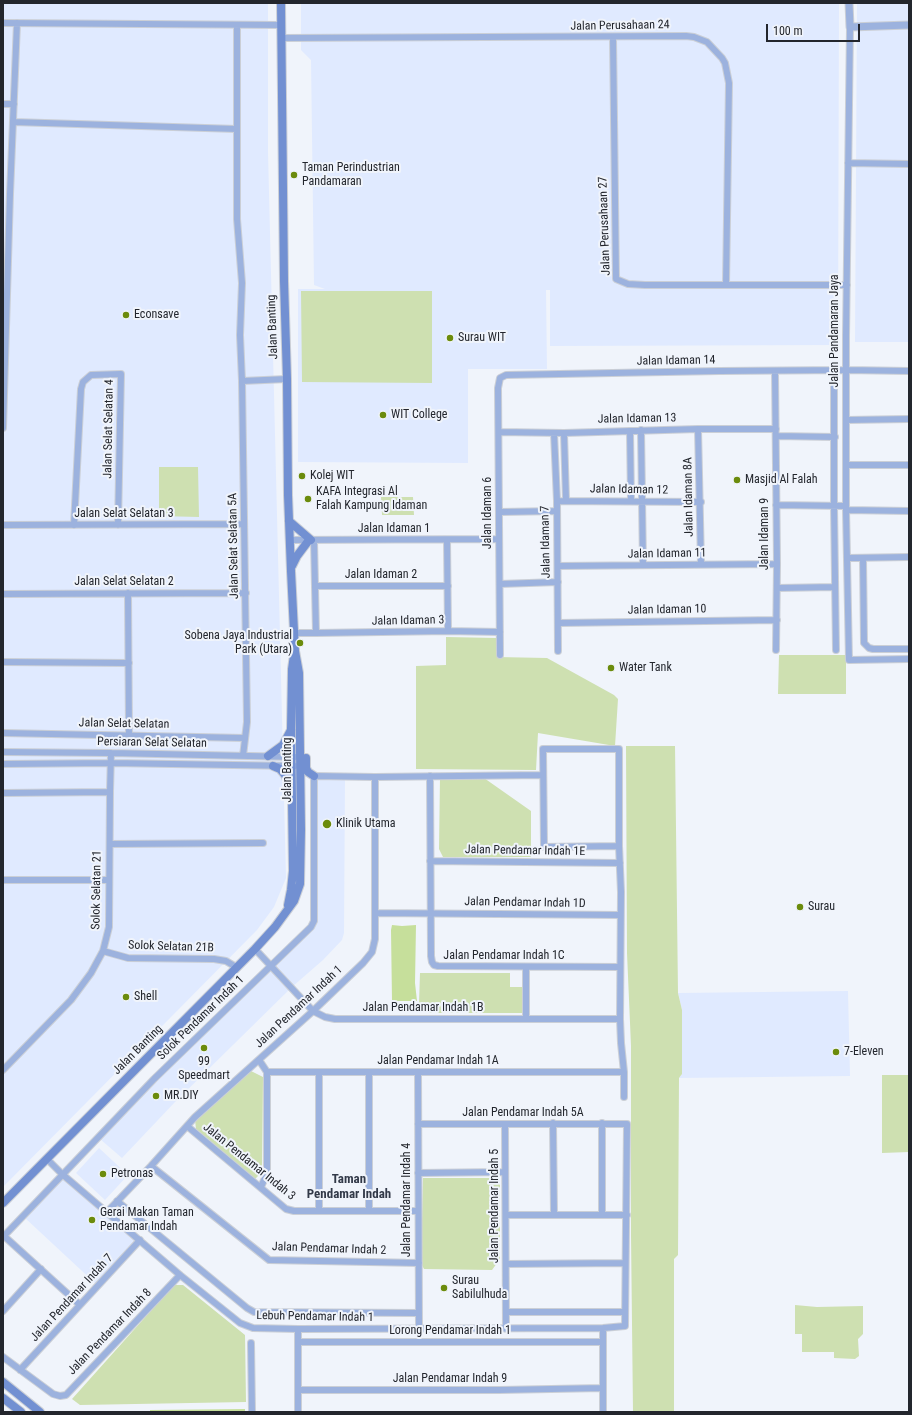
<!DOCTYPE html>
<html>
<head>
<meta charset="utf-8">
<style>
	body { margin:0 }
	#map { position:relative; width:912px; height:1415px; overflow:hidden; background:#f0f4fb; font-family:"Roboto Condensed",sans-serif }
	canvas { display:block }
	.frame { position:absolute; inset:0; border:4px solid #23262d; pointer-events:none }
	.scale { position:absolute; left:766px; top:24px; width:94px; height:18px; box-sizing:border-box; border:2px solid #23262d; border-top:0; padding-left:5px; font-size:12px; line-height:14px; white-space:nowrap; color:#23262d; -webkit-text-stroke:3px #f0f4fb; paint-order:stroke }
</style>
</head>
<body>
<div id="map">
<canvas width="912" height="1415"></canvas>
<div class="frame"></div>
<div class="scale">100 m</div>
</div>
<script>
const ctx = document.querySelector('canvas').getContext('2d');
ctx.lineJoin = 'round';
function paint(path, color) { ctx.fillStyle = color; ctx.fill(path, 'evenodd'); }
const poly = rows => new Path2D(rows.map(r => 'M' + r).join(''));
function trace(path, color, width, dash) { ctx.strokeStyle = color; ctx.lineWidth = width; ctx.lineCap = dash ? 'butt' : 'round'; ctx.setLineDash(dash || []); ctx.stroke(path); }
function label(font, color, halo, rows, align = 'center') {
  ctx.font = font + ' "Roboto Condensed",sans-serif'; ctx.lineWidth = 4; ctx.setLineDash([]); ctx.textBaseline = 'middle'; ctx.strokeStyle = halo; ctx.fillStyle = color; for (const [text, x, y, turn = 0] of rows) {
    ctx.save(); ctx.translate(x, y); ctx.rotate((+turn || 0) * Math.PI / 180); ctx.textAlign = isNaN(turn) ? turn : align; if (halo) ctx.strokeText(text, 0, 0); ctx.fillText(text, 0, 0); ctx.restore();
  }
}
paint(poly([
	[3,3,268,3,268,152,286,878,274,907,257,930,3,1187],
	[301,3,839,3,838,345,550,346,550,290,546,290,547,369,468,369,468,463,298,462,298,289,325,289,314,285,311,60,301,50],
	[857,3,909,3,909,342,855,342],
	[317,779,345,779,344,933,342,940,323,960,292,987,175,1102,122,1158,100,1139,157,1079,313,928],
	[848,991,850,1076,679,1078,682,1074,682,1010,678,993],
	[99,1148,128,1175,105,1200,76,1173],
	[63,1177,136,1240,96,1284,25,1218]
]), '#e0eaff');
paint(poly([
	[301,291,432,291,432,383,302,382],
	[159,467,198,467,199,517,159,516],
	[381,497,413,497,414,515,382,515],
	[446,637,496,638,497,657,547,658,614,695,618,699,615,746,538,733,536,770,416,769,416,666,446,665],
	[779,655,846,655,846,694,778,694],
	[626,746,675,746,678,993,682,1010,682,1074,679,1078,678,1255,674,1259,674,1412,633,1412,631,1235,631,1046,627,953],
	[440,778,484,778,531,811,531,857,443,857,439,849],
	[420,973,510,973,510,987,524,987,524,1013,427,1013,419,1003],
	[249,1070,263,1077,262,1172,255,1179,196,1129,195,1120],
	[882,1075,909,1075,909,1152,882,1153],
	[423,1178,492,1178,500,1185,500,1259,492,1270,424,1269,421,1263],
	[174,1285,183,1285,245,1335,246,1402,80,1405,72,1399],
	[795,1305,817,1307,863,1306,863,1334,858,1339,859,1356,855,1359,834,1358,834,1352,802,1352,802,1334,795,1334]
]), '#cee0b1');
paint(poly([
	[392,925,402,926,416,925,415,983,417,1001,392,1001,391,930],
	[245,1409,245,1412,150,1412,150,1410]
]), '#c6df9b');
const minor = poly([
	[3,23,282,25],
	[237,25,237,219,242,283,240,335,242,381],
	[850,27,846,336,846,510,849,660,909,659],
	[613,37,616,279,628,284,645,285,847,285],
	[282,38,686,36,694,37,707,42,722,58,725,63,729,83,726,285],
	[3,104,14,104],
	[13,122,237,129],
	[848,163,909,164],
	[834,370,834,505,836,650],
	[775,371,777,564,776,650],
	[846,420,909,419],
	[3,428,10,194,17,23],
	[698,429,701,564],
	[641,430,643,565],
	[630,431,631,501],
	[499,432,564,433,698,429,776,429],
	[554,433,557,501,558,651],
	[564,433,566,500],
	[776,436,835,437],
	[846,465,909,465],
	[557,501,701,502],
	[776,505,846,506],
	[846,510,909,511],
	[500,512,557,511],
	[3,525,244,524],
	[74,525,81,389,83,382,91,375,121,374,118,525],
	[290,540,499,539],
	[314,540,316,633,448,631,500,632],
	[447,540,448,631],
	[847,558,909,557],
	[863,558,864,643,869,648,873,649,909,649],
	[558,566,777,564],
	[500,584,558,582],
	[315,586,448,586],
	[777,588,835,587],
	[128,593,129,736],
	[3,594,246,593],
	[559,623,777,620],
	[294,633,316,633],
	[500,655,498,388,500,378,506,375,719,371,846,370,909,371],
	[3,662,129,663],
	[3,733,245,738],
	[3,752,111,753,295,757],
	[243,756,247,722,242,381,287,379],
	[3,764,111,763,295,766],
	[430,776,431,956,432,962,434,965,438,966,620,967],
	[3,793,110,792],
	[110,844,263,843],
	[619,846,544,847,543,749,619,749,619,846,621,892,620,1019,621,1043,624,1072,624,1097],
	[430,861,620,863],
	[3,880,109,880],
	[375,913,620,915],
	[255,949,313,1011,325,1017,335,1019,620,1019],
	[103,951,128,958,214,959,226,961,236,967],
	[526,967,526,1019],
	[259,1060,267,1072,624,1072],
	[3,1070,71,1000,91,973,103,951,109,927,110,792,111,753],
	[319,1072,319,1211],
	[369,1072,369,1211],
	[418,1072,419,1329],
	[553,1123,554,1215],
	[602,1123,602,1214],
	[505,1124,506,1329],
	[187,1126,286,1209,294,1211,418,1211],
	[47,1159,62,1174,180,1275,240,1323,253,1328,298,1329,603,1328,625,1326,627,1124,418,1124],
	[151,1166,269,1260,419,1263],
	[418,1173,505,1172],
	[261,1187,267,1173,267,1072],
	[117,1201,247,1308,254,1312,419,1313],
	[107,1212,151,1166,195,1117,313,1011,363,963,372,952,375,939,375,777],
	[506,1215,627,1215],
	[4,1236,80,1305],
	[3,1237,154,1079,311,927,314,921,314,776,375,777,543,775],
	[506,1264,625,1263],
	[3,1311,41,1269],
	[506,1312,625,1312],
	[603,1328,603,1412],
	[298,1329,298,1412],
	[298,1342,603,1342],
	[251,1343,252,1412],
	[3,1357,53,1394,60,1396,66,1395,180,1275],
	[20,1370,140,1240],
	[298,1390,499,1390,603,1388]
]);
const tertiary = poly([
	[849,3,850,27,909,25]
]);
const secondary = poly([
	[289,521,311,540],
	[292,566,297,556,309,540],
	[268,756,283,745,291,730],
	[306,758,306,768,308,772,314,776],
	[273,766,280,769,285,775,291,789],
	[288,905,291,890,293,871,291,729,292,669,294,655],
	[3,1203,255,949,275,927,294,901,300,884,301,830,299,673,295,651,291,571,288,495,287,379,284,281,281,3],
	[3,1382,40,1412],
	[3,1398,21,1412]
]);
trace(minor, '#cbcfd6', 8);
trace(tertiary, '#cbcfd6', 9);
trace(secondary, '#cbcfd6', 10);
trace(minor, '#9cb2de', 6);
trace(tertiary, '#9cb2de', 7);
trace(secondary, '#7290d2', 8);
for (const [x, y, r, color] of [
	[294,175,4,"#6b8b0c"],
	[126,315,4,"#6b8b0c"],
	[450,338,4,"#6b8b0c"],
	[383,415,4,"#6b8b0c"],
	[302,476,4,"#6b8b0c"],
	[737,480,4,"#6b8b0c"],
	[308,499,4,"#6b8b0c"],
	[300,643,4,"#6b8b0c"],
	[611,668,4,"#6b8b0c"],
	[327,824,5,"#6b8b0c"],
	[800,907,4,"#6b8b0c"],
	[126,997,4,"#6b8b0c"],
	[204,1048,4,"#6b8b0c"],
	[836,1052,4,"#6b8b0c"],
	[156,1096,4,"#6b8b0c"],
	[103,1174,4,"#6b8b0c"],
	[92,1220,4,"#6b8b0c"],
	[444,1288,4,"#6b8b0c"]
]) { const dot = new Path2D(); dot.arc(x, y, r, 0, 2 * Math.PI); ctx.fillStyle = color; ctx.fill(dot); trace(dot, '#f0f4fb', 1.5); }
label('12px', '#23262d', '#f0f4fb', [
	["Jalan Perusahaan 24",620,26,-1],
	["Jalan Perusahaan 27",605,226,-92],
	["Jalan Banting",273,327,-92],
	["Jalan Pandamaran Jaya",835,331,-90],
	["Jalan Idaman 14",676,361,-1],
	["Jalan Idaman 13",637,419,-1],
	["Jalan Selat Selatan 4",109,429,-89],
	["Jalan Idaman 12",629,490,1],
	["Jalan Idaman 8A",689,497,-91],
	["Jalan Idaman 6",488,513,-90],
	["Jalan Selat Selatan 3",124,514],
	["Jalan Idaman 1",394,529],
	["Jalan Idaman 9",765,534,-90],
	["Jalan Idaman 7",546,542,-91],
	["Jalan Selat Selatan 5A",234,546,-91],
	["Jalan Idaman 11",667,554,-1],
	["Jalan Idaman 2",381,575],
	["Jalan Selat Selatan 2",124,582],
	["Jalan Idaman 10",667,610,-1],
	["Jalan Idaman 3",408,621,-1],
	["Jalan Selat Selatan",124,724,1],
	["Persiaran Selat Selatan",152,743,1],
	["Jalan Banting",288,770,-90],
	["Jalan Pendamar Indah 1E",525,851,1],
	["Solok Selatan 21",97,890,-89],
	["Jalan Pendamar Indah 1D",525,903,1],
	["Solok Selatan 21B",171,947,2],
	["Jalan Pendamar Indah 1C",504,956],
	["Jalan Pendamar Indah 1",299,1007,-43],
	["Jalan Pendamar Indah 1B",423,1008],
	["Solok Pendamar Indah 1",201,1018,-44],
	["Jalan Banting",138,1050,-45],
	["Jalan Pendamar Indah 1A",438,1061],
	["Jalan Pendamar Indah 5A",523,1113],
	["Jalan Pendamar Indah 3",249,1162,39],
	["Jalan Pendamar Indah 4",407,1200,-90],
	["Jalan Pendamar Indah 5",495,1206,-90],
	["Jalan Pendamar Indah 2",329,1249,2],
	["Jalan Pendamar Indah 7",72,1298,-47],
	["Lebuh Pendamar Indah 1",315,1317,1],
	["Lorong Pendamar Indah 1",450,1331],
	["Jalan Pendamar Indah 8",110,1332,-46],
	["Jalan Pendamar Indah 9",450,1379]
]);
label('12px', '#23262d', '#f0f4fb', [
	["Taman Perindustrian",302,168],
	["Pandamaran",302,182],
	["Econsave",134,315],
	["Surau WIT",458,338],
	["WIT College",391,415],
	["Kolej WIT",310,476],
	["Masjid Al Falah",745,480],
	["KAFA Integrasi Al",316,492],
	["Falah Kampung Idaman",316,506],
	["Sobena Jaya Industrial",292,636,"right"],
	["Park (Utara)",292,650,"right"],
	["Water Tank",619,668],
	["Klinik Utama",336,824],
	["Surau",808,907],
	["Shell",134,997],
	["7-Eleven",844,1052],
	["99",204,1062,"center"],
	["Speedmart",204,1076,"center"],
	["MR.DIY",164,1096],
	["Petronas",111,1174],
	["Gerai Makan Taman",100,1213],
	["Pendamar Indah",100,1227],
	["Surau",452,1281],
	["Sabilulhuda",452,1295]
], 'left');
label('bold 13px', '#323948', '#f0f4fb', [
	["Taman",349,1180],
	["Pendamar Indah",349,1195]
]);
</script>
</body>
</html>
